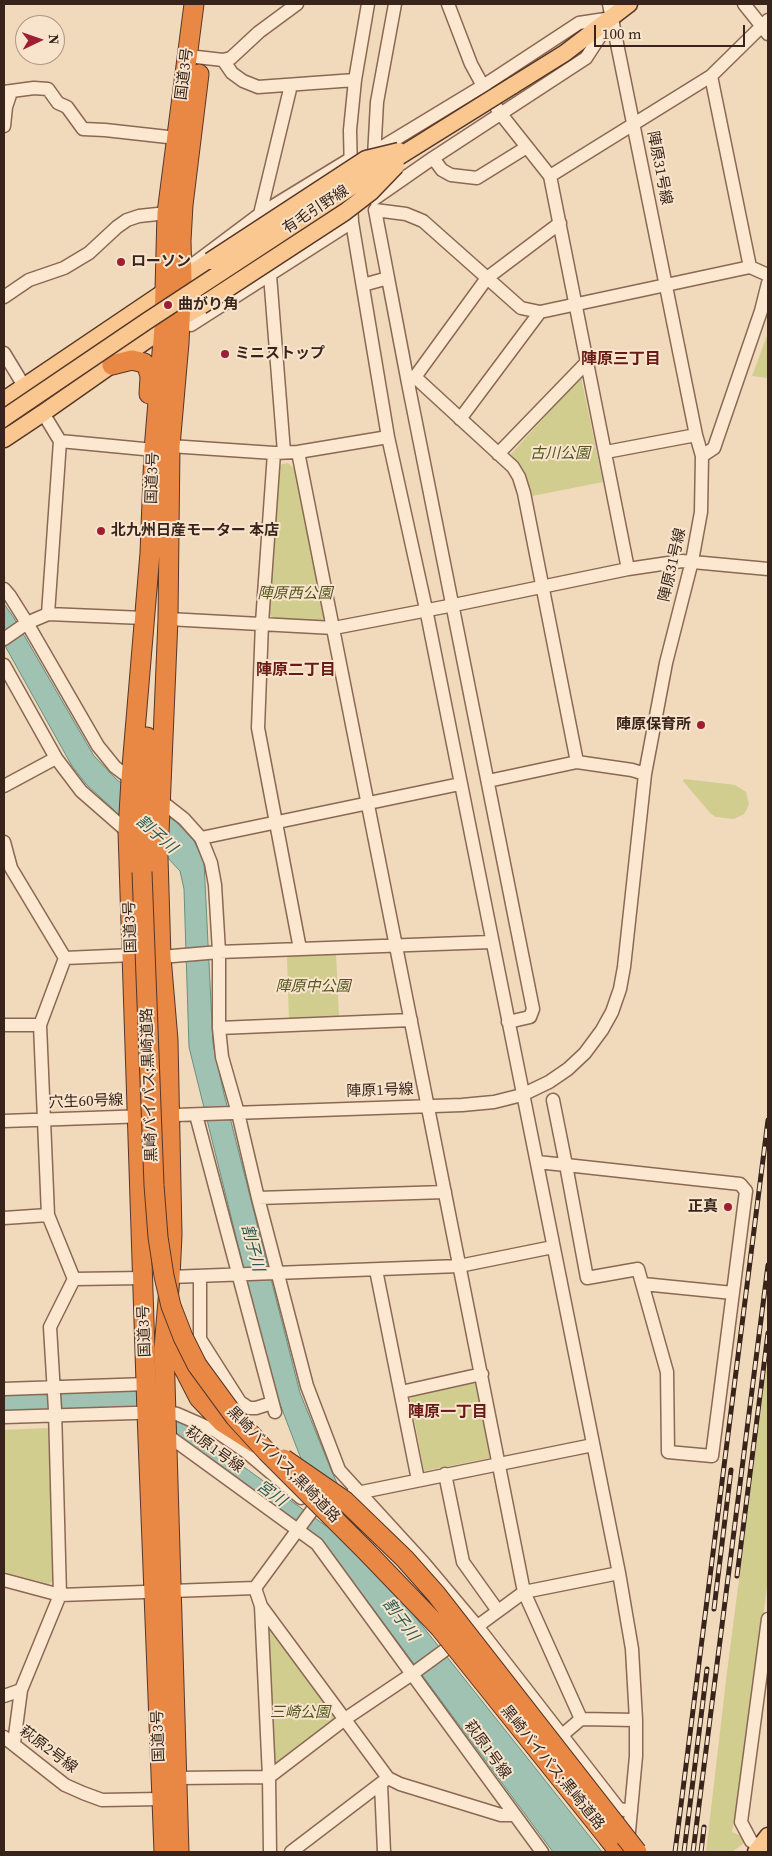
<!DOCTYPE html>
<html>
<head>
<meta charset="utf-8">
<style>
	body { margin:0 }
	#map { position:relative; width:772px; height:1856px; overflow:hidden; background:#f1d9bc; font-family:"Source Serif 4",serif }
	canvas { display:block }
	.frame { position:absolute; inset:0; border:5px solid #38241a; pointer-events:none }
	.north { position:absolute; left:15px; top:15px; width:50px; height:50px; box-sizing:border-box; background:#f8e4cc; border:1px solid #ab9785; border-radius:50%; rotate:87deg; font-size:14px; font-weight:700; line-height:20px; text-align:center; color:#38241a }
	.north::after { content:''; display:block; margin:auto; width:18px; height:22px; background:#9e1f34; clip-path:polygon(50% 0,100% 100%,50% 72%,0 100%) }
	.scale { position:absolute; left:594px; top:25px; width:151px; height:22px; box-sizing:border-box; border:2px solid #38241a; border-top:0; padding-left:6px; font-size:15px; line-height:18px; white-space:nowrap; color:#38241a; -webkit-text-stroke:4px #f8e4cc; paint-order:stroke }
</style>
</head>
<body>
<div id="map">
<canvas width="772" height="1856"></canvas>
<div class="frame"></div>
<div class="north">N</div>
<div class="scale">100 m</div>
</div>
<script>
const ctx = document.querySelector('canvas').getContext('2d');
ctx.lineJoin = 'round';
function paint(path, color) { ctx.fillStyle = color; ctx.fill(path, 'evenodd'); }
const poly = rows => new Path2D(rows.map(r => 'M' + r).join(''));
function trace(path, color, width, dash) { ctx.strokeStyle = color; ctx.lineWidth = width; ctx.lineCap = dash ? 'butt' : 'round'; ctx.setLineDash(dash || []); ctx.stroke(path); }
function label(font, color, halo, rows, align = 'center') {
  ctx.font = font + ' "Source Serif 4","Noto Sans JP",serif'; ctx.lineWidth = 4; ctx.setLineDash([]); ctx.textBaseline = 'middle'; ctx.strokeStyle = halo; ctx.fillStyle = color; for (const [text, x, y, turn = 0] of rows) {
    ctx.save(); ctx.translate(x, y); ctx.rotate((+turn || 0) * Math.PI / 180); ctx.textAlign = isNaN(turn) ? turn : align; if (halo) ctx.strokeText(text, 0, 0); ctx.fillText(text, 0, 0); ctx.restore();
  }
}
paint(poly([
	[768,333,768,378,752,376],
	[581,377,603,482,532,496,527,479,511,454],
	[288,463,295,469,325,616,322,621,273,619,269,613,278,469,282,464],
	[684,779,735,785,746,792,749,804,747,809,744,814,734,819,716,817,711,814,683,781],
	[336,954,339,1018,289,1021,287,956],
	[768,1356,768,1579,741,1787,732,1832,741,1836,744,1843,732,1852,706,1852,727,1672],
	[476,1383,490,1458,424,1471,410,1397],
	[48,1428,53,1580,49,1584,4,1572,4,1430],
	[268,1624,340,1720,277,1768,273,1765]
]), '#d0cd8f');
const water = poly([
	[4,604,14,618,94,756,117,780,176,822,194,841,204,862,213,1044,224,1094,300,1393,332,1472,369,1554,416,1618,602,1852,553,1852,323,1541,185,1439,184,1424,326,1526,329,1525,298,1451,280,1404,266,1358,189,1047,184,889,180,871,167,857,129,827,114,810,86,784,72,766,4,644,4,604]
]);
paint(water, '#a0c2b3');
trace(water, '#67907f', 1);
trace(poly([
	[4,1402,136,1396],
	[181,1430,205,1447]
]), '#a0c2b3', 19);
const minor = poly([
	[448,4,471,64,483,86,500,113,550,176,628,569],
	[744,4,768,34],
	[188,56,223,60,231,58,259,32,297,4],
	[223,60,232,73,243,81,258,87,355,80],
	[711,76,750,267],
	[4,92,34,88,48,89,58,103,67,107,83,129,105,130,177,138],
	[4,126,6,107,11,92],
	[374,152,483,86,579,23,612,18,586,58,433,158,442,170,451,175,477,178,527,147],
	[374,157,377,102,395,4],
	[351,175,350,130,355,80,368,4],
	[550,176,711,76,768,20],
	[374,199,433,158],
	[351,200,352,222,388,437,426,609,619,1573,632,1649,636,1720,636,1756,628,1842],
	[192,265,260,214,350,159],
	[388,278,375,210,406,214,423,221,521,308,540,312,750,267,768,275],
	[363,285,388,278,408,383,415,377,513,467,519,477,524,493,577,762],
	[4,297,29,280,64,268,89,253,117,227,127,220,139,216,167,213],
	[180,318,191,325,352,222],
	[4,353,24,386],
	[415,377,487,278,560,223],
	[408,383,533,1009,530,1017,508,1022],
	[43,413,60,441,48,614],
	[460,419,540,312],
	[60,441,154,450],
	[170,446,274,453,298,452,388,437],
	[284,452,270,275,260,214,291,85],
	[298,452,524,1592,581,1719],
	[606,452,696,435],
	[274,453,262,623,258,728,300,949],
	[498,454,587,362],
	[702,456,714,448,761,311,768,283],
	[4,589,10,596,27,623,98,746,115,767,131,779],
	[168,619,334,628,454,605,628,569,682,561,768,569],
	[4,639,27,623,48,614,144,618],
	[4,665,56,758,81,791,128,832],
	[488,781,577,762,632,770,645,774],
	[4,786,56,758],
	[161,801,184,819,201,838,211,863,215,885,219,952,219,1028,222,1057,238,1113,258,1198,307,1386,339,1470,424,1563,477,1626,619,1809,631,1811],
	[201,838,460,784],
	[4,842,11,868,65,958,40,1025,48,1215,74,1279,50,1327,55,1410,60,1595,21,1690,4,1696],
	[161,957,219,952,491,942],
	[65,958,133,955],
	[4,1025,40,1025],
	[219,1028,411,1020],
	[196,1115,275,1412],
	[4,1121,462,1105,494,1102,522,1095,549,1082,568,1069,585,1053,602,1030,612,1012,620,989,624,967,645,774,666,663,692,561,701,512,702,456,696,435,609,4],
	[537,1162,566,1165,740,1184,746,1191,712,1456,668,1452,667,1372,638,1269,587,1278,566,1165,553,1100],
	[258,1198,445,1192],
	[4,1218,48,1215],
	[376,1270,418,1480],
	[170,1277,459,1266,553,1247],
	[200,1277,200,1339,240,1402,249,1408,256,1408,272,1403],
	[74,1279,143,1278],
	[643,1284,733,1293],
	[4,1389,147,1384],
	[401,1392,482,1374],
	[4,1417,166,1412,177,1414,216,1431,245,1451,301,1498],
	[163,1432,317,1544,542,1852],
	[445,1474,463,1562,498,1611],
	[352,1494,593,1445],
	[4,1580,60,1595,255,1588],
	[255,1588,313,1509,326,1503],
	[255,1588,261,1606,269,1777,270,1852],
	[261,1606,388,1778,400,1784,501,1815,514,1815],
	[561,1736,581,1719,636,1720],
	[4,1737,65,1785,83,1793,102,1800,161,1799],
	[14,1743,21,1690],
	[177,1778,269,1777,345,1719,415,1672,524,1592,619,1573],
	[381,1784,384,1852],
	[291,1852,388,1778],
	[766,1852,751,1841,741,1822,768,1619]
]);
const major = poly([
	[512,86,565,53,629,4],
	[4,400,210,261],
	[4,439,43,413,164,328,201,306],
	[756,1852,768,1836]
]);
const highway = poly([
	[112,365,132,360,144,363,147,366,150,376,149,394],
	[142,872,144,786,147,737],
	[178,1330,183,1367,199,1398,222,1422,255,1443],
	[609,1839,619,1852],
	[164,1852,147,1413,128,832,131,779,150,553,154,450,164,328,167,213,194,4],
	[179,1852,164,1348,170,1277,172,1235,168,1040,161,957,158,857,168,619,170,446,179,343,182,279,181,241,183,205,199,74]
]);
trace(minor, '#8a6854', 15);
trace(major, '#573729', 19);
trace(highway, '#573729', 21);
trace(minor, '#fce8d0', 12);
trace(major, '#f9c78f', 16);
trace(highway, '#e98744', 19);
const rail = poly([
	[737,1576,768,1333],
	[714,1609,731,1470],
	[675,1852,768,1120],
	[684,1852,707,1669],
	[693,1852,768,1265],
	[701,1852,704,1827]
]);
trace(rail, '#38241a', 5);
trace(rail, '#f8e4cc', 3, [9]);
const majorBridge = poly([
	[210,261,366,159,399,151],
	[201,306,345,212,371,192,396,166],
	[4,418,147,321,371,174,512,86]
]);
const highwayBridge = poly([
	[142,872,154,1185,158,1237,164,1276,171,1306,183,1337,197,1365,235,1417,267,1452,366,1551,440,1628,609,1839],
	[284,1459,345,1501,405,1559,436,1594,637,1852]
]);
trace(majorBridge, '#573729', 19, []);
trace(highwayBridge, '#573729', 21, []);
trace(majorBridge, '#f9c78f', 16);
trace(highwayBridge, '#e98744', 19);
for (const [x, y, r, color] of [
	[121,262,5,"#9e1f34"],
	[168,305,5,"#9e1f34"],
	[225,354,5,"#9e1f34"],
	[101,531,5,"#9e1f34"],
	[701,725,5,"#9e1f34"],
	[728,1207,5,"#9e1f34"]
]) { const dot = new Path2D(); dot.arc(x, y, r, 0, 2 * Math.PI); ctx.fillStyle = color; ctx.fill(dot); trace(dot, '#f8e4cc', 2); }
label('15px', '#38241a', '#f8e4cc', [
	["国道3号",185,74,-83],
	["陣原31号線",659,168,79],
	["有毛引野線",316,210,-33],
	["国道3号",153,478,-88],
	["陣原31号線",673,565,-77],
	["国道3号",131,927,-92],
	["黒崎バイパス;黒崎道路",150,1085,-92],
	["陣原1号線",380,1091,-2],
	["穴生60号線",86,1102,-2],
	["国道3号",145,1331,-92],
	["萩原1号線",214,1450,36],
	["黒崎バイパス;黒崎道路",283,1465,46],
	["国道3号",159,1736,-92],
	["萩原2号線",48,1750,37],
	["萩原1号線",487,1750,54],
	["黒崎バイパス;黒崎道路",552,1768,51]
]);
label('bold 15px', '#38241a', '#f8e4cc', [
	["ローソン",131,262],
	["曲がり角",178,305],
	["ミニストップ",235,354],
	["北九州日産モーター 本店",111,531],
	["陣原保育所",691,725,"right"],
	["正真",718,1207,"right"]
], 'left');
label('italic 15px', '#51561f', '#f8e4cc', [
	["古川公園",560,454],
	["陣原西公園",295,594],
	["陣原中公園",313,987],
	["三崎公園",300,1713]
]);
label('bold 16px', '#681a16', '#f8e4cc', [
	["陣原三丁目",621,360],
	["陣原二丁目",296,671],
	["陣原一丁目",448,1413]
]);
label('italic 16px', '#28594e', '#f8e4cc', [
	["割子川",156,835,41],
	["割子川",252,1248,75],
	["宮川",271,1494,36],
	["割子川",400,1620,53]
]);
</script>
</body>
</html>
